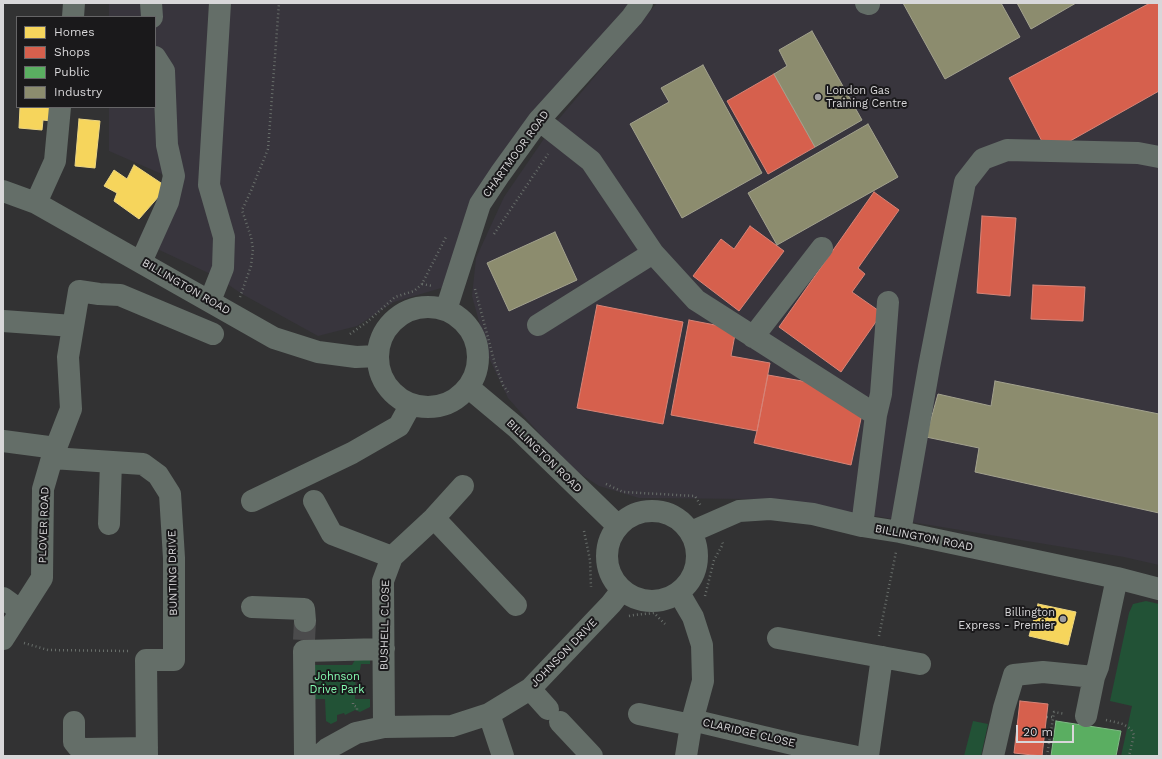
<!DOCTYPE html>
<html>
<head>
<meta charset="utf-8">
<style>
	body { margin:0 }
	#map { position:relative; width:1162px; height:759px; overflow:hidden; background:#323233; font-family:"Work Sans",sans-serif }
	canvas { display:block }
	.frame { position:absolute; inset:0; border:4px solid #d8d7d9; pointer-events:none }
	.legend { position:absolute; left:16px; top:16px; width:140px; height:92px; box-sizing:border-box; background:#1a191b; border:1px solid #666567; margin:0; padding:5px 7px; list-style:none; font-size:12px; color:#d8d7d9 }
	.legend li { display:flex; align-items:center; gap:8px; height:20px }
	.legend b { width:20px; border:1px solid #666567 }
	.scale { position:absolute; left:1016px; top:725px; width:58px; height:18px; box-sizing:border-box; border:2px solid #d8d7d9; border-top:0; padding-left:5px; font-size:12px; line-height:14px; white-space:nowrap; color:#d8d7d9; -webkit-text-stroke:3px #1a191b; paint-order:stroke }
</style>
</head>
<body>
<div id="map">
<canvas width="1162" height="759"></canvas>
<div class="frame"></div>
<ul class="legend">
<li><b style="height:11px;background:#f6d55c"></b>Homes</li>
<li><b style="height:11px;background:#d6604d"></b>Shops</li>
<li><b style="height:11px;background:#5aae61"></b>Public</li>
<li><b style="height:11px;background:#8c8c6e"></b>Industry</li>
</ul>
<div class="scale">20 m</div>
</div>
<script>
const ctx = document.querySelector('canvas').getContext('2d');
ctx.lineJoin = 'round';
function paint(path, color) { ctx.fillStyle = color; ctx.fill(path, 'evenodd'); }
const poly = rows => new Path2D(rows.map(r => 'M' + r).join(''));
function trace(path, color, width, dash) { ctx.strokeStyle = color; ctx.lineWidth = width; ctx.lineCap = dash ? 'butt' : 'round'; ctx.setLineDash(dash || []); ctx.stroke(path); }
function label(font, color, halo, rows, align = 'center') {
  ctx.font = font + ' "Work Sans",sans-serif'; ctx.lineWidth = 4; ctx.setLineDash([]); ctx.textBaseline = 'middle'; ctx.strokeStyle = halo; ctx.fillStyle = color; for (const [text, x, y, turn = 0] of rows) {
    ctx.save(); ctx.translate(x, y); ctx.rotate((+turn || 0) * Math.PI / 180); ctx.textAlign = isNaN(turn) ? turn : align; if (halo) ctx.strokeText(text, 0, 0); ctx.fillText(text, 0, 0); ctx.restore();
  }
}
paint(poly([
	[109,3,652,3,549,126,480,204,448,286,394,302,357,326,318,336,242,294,217,277,138,240,171,178,109,151,109,107,155,107,155,17,109,17],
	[657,3,1159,3,1159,565,1124,557,808,505,749,499,639,498,599,486,568,466,508,398,489,358,472,296,476,258,504,197,552,127]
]), '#38353d');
paint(poly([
	[1146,601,1159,604,1159,756,1121,756,1132,706,1110,701,1129,613,1133,604],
	[370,657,370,664,361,664,360,670,356,671,355,699,370,699,370,707,360,712,355,710,345,715,344,713,337,715,337,721,331,724,326,721,325,699,311,699,315,684,315,665,352,665,355,660],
	[973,721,988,724,981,756,964,756]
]), '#225236');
const homes = poly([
	[20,107,51,107,51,121,43,120,42,130,19,128,20,107],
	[79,119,100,121,95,168,75,166,79,119],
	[134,165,167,187,139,219,114,201,117,193,104,186,114,170,127,179,134,165],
	[1038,604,1076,612,1068,645,1029,636,1038,604]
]);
paint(homes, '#f6d55c');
trace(homes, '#edd682', 1);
const shops = poly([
	[1150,3,1159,3,1159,91,1063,145,1046,149,1009,78,1150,3],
	[774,74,815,147,768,174,727,101,774,74],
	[874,192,899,210,858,268,865,274,852,292,882,313,841,372,779,327,874,192],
	[982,216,1016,218,1010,296,977,293,982,216],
	[750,226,784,251,739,311,693,276,721,239,734,249,750,226],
	[1033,285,1085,287,1083,321,1031,319,1033,285],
	[597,305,683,322,663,424,577,408,597,305],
	[689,320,736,329,731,356,770,363,757,431,671,415,689,320],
	[768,375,819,384,862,414,851,465,754,443,757,431,768,375],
	[1020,701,1048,704,1042,756,1014,753,1020,701]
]);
paint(shops, '#d6604d');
trace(shops, '#d78477', 1);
const public = poly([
	[1056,721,1121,731,1116,756,1051,756,1056,721]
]);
paint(public, '#5aae61');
trace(public, '#80ba85', 1);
const industry = poly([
	[903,3,1001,3,1020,37,945,79,903,3],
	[1017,3,1076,3,1031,29,1017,3],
	[812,31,862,120,815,147,774,74,787,66,779,50,812,31],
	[703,65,762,173,682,218,630,124,669,102,661,88,703,65],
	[868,124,898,177,777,245,748,193,868,124],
	[555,232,577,280,509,311,487,263,555,232],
	[995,381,1159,414,1159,513,975,472,979,448,926,437,938,394,991,406,995,381]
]);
paint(industry, '#8c8c6e');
trace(industry, '#a3a28e', 1);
trace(poly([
	[304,640,305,621]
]), '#4b4b4c', 22, [22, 11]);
trace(poly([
	[494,234,548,154],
	[422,284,433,286],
	[475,289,495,364,503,385,508,392],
	[240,297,251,266,253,249,251,237,242,210,251,191,268,149,279,3],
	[350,334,367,322,395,297,414,291,422,284,446,237],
	[606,484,623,492,695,496,701,506],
	[584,531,590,560,591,587],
	[705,596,714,560,723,544,722,541],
	[629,616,634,615,654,613,665,624],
	[879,636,896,552],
	[24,643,48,650,128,651],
	[353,703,353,705,357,707,357,711],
	[1047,717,1053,717],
	[1106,720,1123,724,1131,729,1134,735,1129,756],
	[1047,756,1054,712,1065,714]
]), '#686e6a', 2.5, [1, 3]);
trace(poly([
	[151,3,152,17],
	[866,3,869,4],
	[73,17,74,3],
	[539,120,591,161,653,253,696,300,876,415,862,526],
	[3,191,36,203,274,338,318,352,356,357,378,356],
	[36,203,55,161,60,107],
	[141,262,168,202,174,176,167,145,164,71,155,57],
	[210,301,223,268,224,237,209,185,220,3],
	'378 357a50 50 0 1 1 100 0a50 50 0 1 1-100 0Z',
	[446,310,480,204,500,174,539,120,632,17,642,3],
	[3,321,73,326],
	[538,325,653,253],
	[753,337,822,248],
	[468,387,517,428,618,526],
	[876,415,881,394,888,302],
	[3,441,56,448],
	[52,458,143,464,158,475,170,494,174,558,174,660,146,660,147,756],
	[252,501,352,453,399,426,411,404],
	[314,501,332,534,392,557],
	'607 556a45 45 0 1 1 90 0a45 45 0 1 1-90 0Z',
	[434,518,516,605],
	[109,524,111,462],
	[691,532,739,511,770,509,813,514,862,526,900,532,1117,578,1159,589],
	[900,532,929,367,965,182,983,159,1007,150,1138,153,1159,157],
	[679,593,693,617,702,645,703,681,691,725,686,756],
	[3,598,21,611],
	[252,607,304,609,305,621],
	[778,638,920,664],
	[3,639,42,578,43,489,52,458,71,409,68,357,79,291,99,294,120,295,213,334],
	[530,689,548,709],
	[489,714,503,756],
	[639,714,691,725],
	[1086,716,1094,677,1098,667,1117,578],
	[692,720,797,745,853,756],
	[74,722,74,742,78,747,84,749,147,748],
	[560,722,592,756],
	[384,727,383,581,392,557,434,518,463,486],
	[305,756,304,651,384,649],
	[319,756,327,749,356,733,384,727,452,726,489,714,530,689,611,604,622,590],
	[868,756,882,657],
	[993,756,1004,708,1014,675,1043,672,1094,677]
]), '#646e68', 22);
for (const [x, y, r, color] of [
	[818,97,4,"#9e9d9f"],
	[1063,619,4,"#9e9d9f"]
]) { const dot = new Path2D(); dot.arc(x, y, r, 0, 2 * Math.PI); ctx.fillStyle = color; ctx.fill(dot); trace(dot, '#1a191b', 1.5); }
label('11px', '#d8d7d9', '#1a191b', [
	["London Gas",826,91],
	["Training Centre",826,104],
	["Billington",1055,613,"right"],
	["Express - Premier",1055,626,"right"]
], 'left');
label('11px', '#d8d7d9', '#1a191b', [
	["CHARTMOOR ROAD",516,154,-54],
	["BILLINGTON ROAD",186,287,30],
	["BILLINGTON ROAD",544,456,44],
	["PLOVER ROAD",44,525,-88],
	["BILLINGTON ROAD",924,538,11],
	["BUNTING DRIVE",173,573,-91],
	["BUSHELL CLOSE",385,625,-89],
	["JOHNSON DRIVE",564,653,-46],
	["CLARIDGE CLOSE",749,733,13]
]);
label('11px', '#86feb3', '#1a191b', [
	["Johnson",337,677],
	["Drive Park",337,690]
]);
</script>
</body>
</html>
